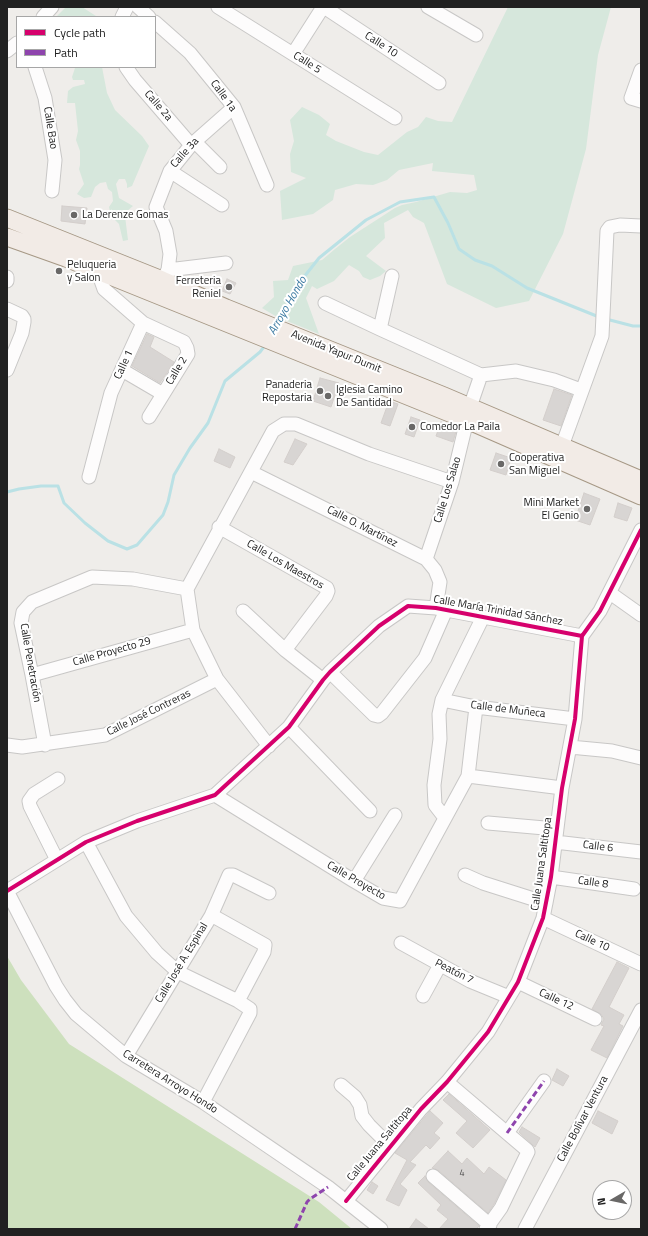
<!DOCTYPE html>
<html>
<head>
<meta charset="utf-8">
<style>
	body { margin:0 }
	#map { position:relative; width:648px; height:1236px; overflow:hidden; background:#efedea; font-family:"Titillium Web",sans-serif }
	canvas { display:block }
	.frame { position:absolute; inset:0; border:8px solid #212121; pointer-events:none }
	.legend { position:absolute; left:16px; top:16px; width:140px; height:52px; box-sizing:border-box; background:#fff; border:1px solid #a6a6a6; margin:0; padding:5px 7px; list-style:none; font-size:12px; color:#212121 }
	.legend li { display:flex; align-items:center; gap:8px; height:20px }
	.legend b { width:20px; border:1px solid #a6a6a6 }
	.north { position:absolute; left:592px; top:1180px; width:40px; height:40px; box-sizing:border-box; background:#fff; border:1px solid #a6a6a6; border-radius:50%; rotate:261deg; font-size:11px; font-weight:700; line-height:16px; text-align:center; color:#212121 }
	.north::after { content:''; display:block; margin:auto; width:14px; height:18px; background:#696867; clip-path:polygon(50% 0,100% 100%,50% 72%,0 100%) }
</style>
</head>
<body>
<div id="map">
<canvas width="648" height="1236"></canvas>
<div class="frame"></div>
<ul class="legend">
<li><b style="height:5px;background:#d6006c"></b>Cycle path</li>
<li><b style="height:5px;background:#8e44ad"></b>Path</li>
</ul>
<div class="north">N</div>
</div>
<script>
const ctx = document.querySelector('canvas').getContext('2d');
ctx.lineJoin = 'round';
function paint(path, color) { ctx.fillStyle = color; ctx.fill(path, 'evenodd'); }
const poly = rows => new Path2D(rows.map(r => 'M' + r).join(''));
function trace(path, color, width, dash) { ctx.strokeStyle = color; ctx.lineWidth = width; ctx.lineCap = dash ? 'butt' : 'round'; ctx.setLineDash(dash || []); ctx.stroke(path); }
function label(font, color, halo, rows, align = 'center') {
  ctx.font = font + ' "Titillium Web",sans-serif'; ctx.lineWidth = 4; ctx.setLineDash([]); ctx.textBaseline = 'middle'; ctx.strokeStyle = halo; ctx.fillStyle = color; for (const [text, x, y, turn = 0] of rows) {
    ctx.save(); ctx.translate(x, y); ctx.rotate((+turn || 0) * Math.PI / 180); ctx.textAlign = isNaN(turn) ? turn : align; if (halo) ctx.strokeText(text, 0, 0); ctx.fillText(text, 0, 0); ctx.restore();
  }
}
paint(poly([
	[7,956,21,980,69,1044,319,1202,352,1229,7,1229]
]), '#cde0bd');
paint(poly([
	[66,7,82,7,96,16,96,17,56,17],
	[508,7,611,7,598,55,586,149,563,234,529,301,496,308,447,284,424,223,413,217,408,210,384,223,385,238,366,256,386,271,380,276,370,280,363,277,359,271,349,265,334,281,317,289,312,286,306,298,319,334,277,317,262,308,274,297,273,281,288,280,293,266,322,260,335,249,350,237,395,208,402,205,416,202,450,192,467,193,477,190,474,175,432,171,433,163,399,170,387,180,373,185,356,184,335,190,333,200,313,214,282,220,280,191,306,178,291,172,290,154,294,141,290,120,302,107,319,115,330,124,326,135,336,141,364,152,378,155,407,132,418,127,426,117,438,121,452,122],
	[73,67,102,67,107,93,115,110,142,136,149,146,132,186,127,188,127,184,125,179,119,179,116,184,119,198,133,206,126,212,125,216,128,240,123,241,119,224,111,216,109,207,113,201,112,192,108,189,106,182,100,183,95,187,91,197,84,198,77,194,84,184,79,169,80,165,80,151,76,140,78,131,75,103,67,103,68,91,73,87,85,84,84,80,73,80,72,77,75,68]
]), '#d6e7dc');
trace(poly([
	[606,319,633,326,641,326],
	[279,324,283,319,289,303,300,282,319,258,366,220,400,202,434,197,448,223,459,249,475,260,492,266,527,288,599,317],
	[7,492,19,489,41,486,58,486,64,503,85,523,108,541,127,549,137,545,163,515,168,502,174,475,190,448,208,423,225,381,260,352,266,344]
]), '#bae1e5', 3);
const building = poly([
	[62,206,87,208,85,224,61,221,62,206],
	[227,279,236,283,230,294,222,291,227,279],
	[147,334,154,337,150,347,174,362,160,383,132,366,147,334],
	[320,378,339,383,331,407,313,401,320,378],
	[554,389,572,395,561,426,543,420,554,389],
	[389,401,398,404,390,426,381,423,389,401],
	[411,417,420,420,414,437,405,434,411,417],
	[441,422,457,428,453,442,436,436,441,422],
	[295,439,307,444,293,465,284,462,295,439],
	[219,449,235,457,230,468,214,461,219,449],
	[496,453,511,458,506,475,490,470,496,453],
	[584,493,600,499,590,525,575,520,584,493],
	[618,503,632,508,627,521,614,517,618,503],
	[617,962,629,968,609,1007,624,1015,619,1024,623,1026,607,1058,591,1050,604,1026,601,1025,604,1019,601,1014,592,1009,617,962],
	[557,1069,569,1076,563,1086,552,1080,557,1069],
	[449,1094,490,1130,473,1148,456,1133,467,1121,443,1100,449,1094],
	[430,1111,443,1123,434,1133,440,1138,430,1149,426,1145,410,1162,416,1165,400,1184,407,1190,399,1206,386,1200,407,1160,395,1153,430,1111],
	[598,1111,618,1121,612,1134,592,1123,598,1111],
	[522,1127,540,1138,535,1147,519,1132,522,1127],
	[448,1151,462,1164,467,1158,484,1174,489,1167,506,1180,494,1204,488,1213,438,1170,432,1168,448,1151],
	[425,1176,428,1182,479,1226,476,1229,439,1229,448,1219,437,1210,441,1205,418,1183,425,1176],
	[372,1182,378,1186,373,1194,367,1190,372,1182],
	[416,1219,429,1229,409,1229,416,1219]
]);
paint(building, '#d8d5d3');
trace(building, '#d3cecb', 1);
const minor = poly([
	[138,7,149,17],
	[218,7,395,118],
	[324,7,439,83],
	[428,7,476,35],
	[43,17,52,7],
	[122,17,127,7],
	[155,22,190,53,234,107,267,185],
	[7,51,17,43],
	[293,54,323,7],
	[35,67,45,98,55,160,52,191],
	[126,67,135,80,191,145],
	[641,70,631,98,641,101],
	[195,142,220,167],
	[170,171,222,205],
	[168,270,226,263],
	[7,277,7,281],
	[162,280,168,270,170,254,166,231,156,207,170,171,191,145,234,107],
	[325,303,380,329,481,375,470,407],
	[7,309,22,316,24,319,24,322,22,333,7,370],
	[143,323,184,342,187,348,188,354,149,417],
	[380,329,392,276],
	[122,370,163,394],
	[481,375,516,371,554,380,581,390],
	[562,446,602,336,607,231,610,227,620,225,641,226],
	[251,472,426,559,435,570,440,582,436,608],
	[89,477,111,393,143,323,104,289,98,272],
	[219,527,327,588,328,591,326,596,285,650],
	[426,559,452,482,467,420],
	[187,589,273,431,284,424,296,424,369,454,452,482],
	[187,589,193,630,217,679,269,746],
	[610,593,641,615],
	[243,611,285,650,323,680],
	[330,672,374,715,378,716,382,713,425,658,446,610],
	[32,675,193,630],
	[442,700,476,707,575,719],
	[289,727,370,811],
	[7,745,22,747,105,735,217,679],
	[45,745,32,675,21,623,23,612,32,602,92,577,133,579,187,589],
	[570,747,612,751,641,758],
	[468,776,562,788],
	[215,795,354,881,383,898,400,901,468,776,476,707],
	[445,818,435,805,434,785,440,739,439,714,442,700,483,617],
	[488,823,556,829],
	[86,842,126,916,157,953,178,972,238,1001,250,1009,250,1013,203,1102],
	[555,842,641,852],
	[57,860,30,806,29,801,34,794,58,779],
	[465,875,483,883,546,903],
	[551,877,634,889],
	[354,881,395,815],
	[7,891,86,842,137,821,215,795,289,727,323,680,330,672,379,626,408,606,436,608,582,636],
	[7,891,56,986,65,1000,76,1014,126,1056,203,1102,328,1187,381,1229],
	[211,916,229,875,233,875,269,893],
	[543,918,641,964],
	[401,943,470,981,509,997],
	[518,982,595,1019],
	[423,996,440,965],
	[126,1056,211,916,213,916,265,945,264,952,238,1001],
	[447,1082,527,1150,528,1152,501,1208,486,1229],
	[341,1085,355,1097,360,1105,362,1116,369,1125,390,1146],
	[507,1133,544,1081],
	[433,1176,490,1225],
	[346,1201,421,1109,447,1082,488,1032,518,982,543,918,551,877,562,788,575,719,582,636,600,611,641,530],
	[525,1229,641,1010]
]);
const major = poly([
	[7,218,162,280,226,308,444,396,641,480],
	[7,237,66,258,467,420,641,496]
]);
trace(minor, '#c8c7c6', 15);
trace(major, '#a69885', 19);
trace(minor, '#fdfcfc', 13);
trace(major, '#f2ebe6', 17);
trace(poly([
	[507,1133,544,1081],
	[295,1229,307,1202,310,1199,328,1187]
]), '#8e44ad', 3, [6, 3]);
trace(poly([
	[7,891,86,842,137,821,215,795,289,727,323,680,330,672,379,626,408,606,436,608,582,636],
	[346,1201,421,1109,447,1082,488,1032,518,982,543,918,551,877,562,788,575,719,582,636,600,611,641,530]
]), '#d6006c', 4);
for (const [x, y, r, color] of [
	[74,215,4,"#696867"],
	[59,271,4,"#696867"],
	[229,287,4,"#696867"],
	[320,391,4,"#696867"],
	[328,396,4,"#696867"],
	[412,427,4,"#696867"],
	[501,464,4,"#696867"],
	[587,509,4,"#696867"]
]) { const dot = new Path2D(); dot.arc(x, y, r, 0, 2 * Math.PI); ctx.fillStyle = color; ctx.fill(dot); trace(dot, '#fff', 1.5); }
label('9px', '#4f4e4e', null, [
	["4",462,1174]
]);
label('11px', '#212121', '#fff', [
	["Calle 10",381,45,33],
	["Calle 5",307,63,32],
	["Calle 1a",223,96,54],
	["Calle 2a",158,106,49],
	["Calle Bao",50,128,81],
	["Calle 3a",185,153,-48],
	["Avenida Yapur Dumit",336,352,22],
	["Calle 1",124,365,-65],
	["Calle 2",177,371,-59],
	["Calle Los Salao",448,490,-73],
	["Calle O. Martínez",362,527,27],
	["Calle Los Maestros",285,565,30],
	["Calle María Trinidad Sánchez",498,611,10],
	["Calle Proyecto 29",112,652,-16],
	["Calle Penetración",30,663,80],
	["Calle de Muñeca",508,710,7],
	["Calle José Contreras",149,713,-26],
	["Calle 6",598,847,7],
	["Calle Juana Saltitopa",542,864,-82],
	["Calle Proyecto",356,881,30],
	["Calle 8",593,883,8],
	["Calle 10",592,941,25],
	["Calle José A. Espinal",182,963,-59],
	["Peatón 7",454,972,27],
	["Calle 12",556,1000,25],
	["Carretera Arroyo Hondo",170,1082,32],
	["Calle Bolívar Ventura",583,1119,-62],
	["Calle Juana Saltitopa",380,1144,-50]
]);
label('11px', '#212121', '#fff', [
	["La Derenze Gomas",82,215],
	["Peluqueria",67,265],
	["y Salon",67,278],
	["Ferreteria",221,281,"right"],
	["Reniel",221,294,"right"],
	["Panaderia",312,385,"right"],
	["Repostaria",312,398,"right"],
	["Iglesia Camino",336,390],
	["De Santidad",336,403],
	["Comedor La Paila",420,427],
	["Cooperativa",509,458],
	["San Miguel",509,471],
	["Mini Market",579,503,"right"],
	["El Genio",579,516,"right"]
], 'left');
label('italic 12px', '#3c7aa2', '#fff', [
	["Arroyo Hondo",288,306,-60]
]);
</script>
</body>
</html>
